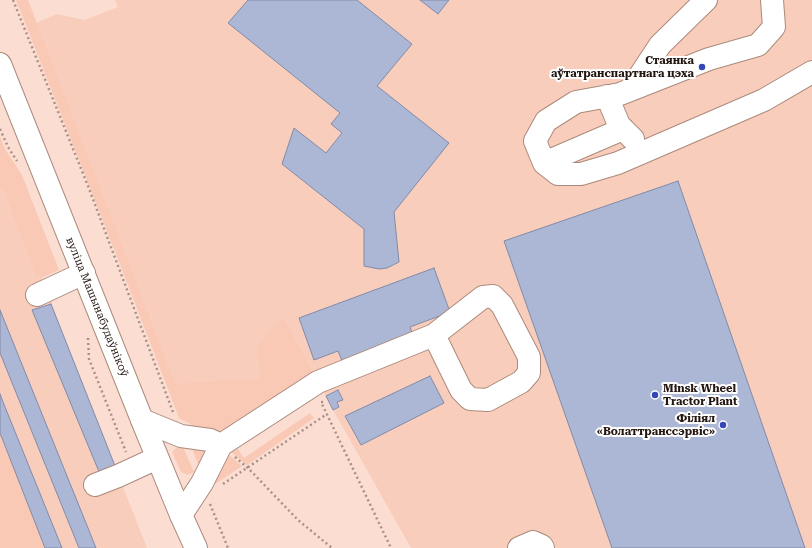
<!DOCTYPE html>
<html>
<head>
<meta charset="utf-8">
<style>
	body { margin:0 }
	canvas { display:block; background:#fbddd2 }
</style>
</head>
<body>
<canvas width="812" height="548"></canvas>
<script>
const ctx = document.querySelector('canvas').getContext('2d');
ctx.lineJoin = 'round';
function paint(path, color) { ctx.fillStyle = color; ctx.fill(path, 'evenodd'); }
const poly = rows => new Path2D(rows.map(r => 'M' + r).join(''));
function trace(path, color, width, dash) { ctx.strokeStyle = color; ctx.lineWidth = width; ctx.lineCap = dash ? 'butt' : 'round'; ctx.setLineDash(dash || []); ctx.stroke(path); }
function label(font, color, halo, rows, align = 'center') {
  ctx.font = font + ' "Roboto Serif",serif'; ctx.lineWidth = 4; ctx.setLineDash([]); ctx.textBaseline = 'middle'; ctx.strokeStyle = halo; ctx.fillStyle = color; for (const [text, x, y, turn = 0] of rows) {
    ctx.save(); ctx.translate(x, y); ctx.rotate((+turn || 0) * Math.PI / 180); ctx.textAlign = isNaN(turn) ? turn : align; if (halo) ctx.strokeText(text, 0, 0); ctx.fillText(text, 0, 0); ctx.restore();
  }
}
paint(poly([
	[115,0,812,0,812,548,411,548,333,410,285,319,262,378,175,385,36,23,57,14,84,20,118,7],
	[0,187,2,187,36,275,40,274,52,303,51,304,147,548,45,548,0,433]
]), '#f9cdbb');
paint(poly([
	[16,0,28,0,175,384,261,378,257,348,277,322,285,319,314,374,234,428,221,431,208,430,194,426,179,418,116,254],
	[0,137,5,149,22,175,59,270,41,278,40,274,36,276,2,187,0,187],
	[310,413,314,418,247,465,231,452,237,448,244,458],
	[0,433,45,548,0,548],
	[179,445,183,447,194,472,188,475,181,472,172,452],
	[191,446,210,449,199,467],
	[229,455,242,466,208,489,222,462]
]), '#f9c9b6');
const building = poly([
	[248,0,357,0,412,44,377,86,449,143,394,212,399,262,387,268,379,269,364,266,364,229,282,164,294,128,326,153,342,133,331,124,340,113,228,23,248,0],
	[420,0,449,0,438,14,420,0],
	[678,181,805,548,612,548,504,241,678,181],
	[434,268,450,312,410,327,413,335,342,361,338,351,314,360,299,318,434,268],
	[51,304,117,471,102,479,32,310,51,304],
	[0,310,88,528,96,548,79,548,0,353,0,310],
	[430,376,444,403,361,445,345,416,430,376],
	[338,390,343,400,337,402,339,407,333,410,326,396,338,390],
	[0,394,3,402,62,548,45,548,0,433,0,394]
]);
paint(building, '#acb6d5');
trace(building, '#818ba9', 1);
const minor = poly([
	[772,0,774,27,758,45,709,59,620,94,576,102,546,121,535,141,544,163,558,174,581,174,618,163,764,100,812,72],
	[631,89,660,45,706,0],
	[607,96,619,125,633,139],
	[544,163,623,129],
	[37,295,84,273],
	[142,420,181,436,210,440,221,445,318,382,434,335,483,297,493,296,502,305,529,357,529,373,521,382,488,400,470,399,461,390,434,335],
	[95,485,118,476,157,458],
	[181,515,202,483,221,445],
	[519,548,533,542,542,546,543,548]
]);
const major = poly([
	[0,64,142,420,181,515,196,548]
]);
trace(minor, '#ab8a7c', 24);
trace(major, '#ab8a7c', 24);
trace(poly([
	[13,0,88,186,173,412],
	[0,129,8,147,17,161],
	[88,338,89,359,126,452],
	[323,402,321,402,391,548],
	[235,457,248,468,298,520,332,548],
	[223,484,327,414],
	[210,504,228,548]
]), '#a89188', 2.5, [2, 3]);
trace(minor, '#fff', 22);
trace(major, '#fff', 22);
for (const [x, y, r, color] of [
	[702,67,4,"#3546b9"],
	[655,395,4,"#3546b9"],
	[723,425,4,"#3546b9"]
]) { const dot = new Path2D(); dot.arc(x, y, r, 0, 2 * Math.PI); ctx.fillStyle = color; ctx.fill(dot); trace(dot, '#fff', 1.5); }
label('bold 11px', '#241712', '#fff', [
	["Стаянка",694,61],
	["аўтатранспартнага цэха",694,74],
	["Minsk Wheel",663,389,"left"],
	["Tractor Plant",663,402,"left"],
	["Філіял",715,419],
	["«Волаттранссэрвіс»",715,432]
], 'right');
label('11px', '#241712', '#fff', [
	["вуліца Машынабудаўнікоў",97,307,68]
]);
</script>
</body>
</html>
